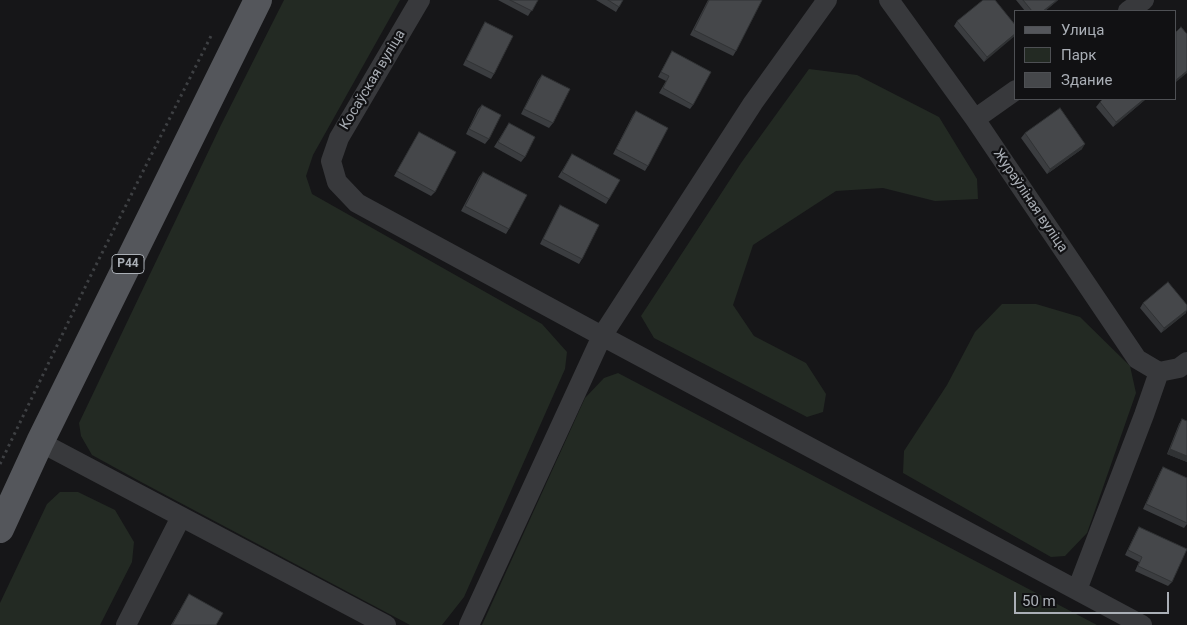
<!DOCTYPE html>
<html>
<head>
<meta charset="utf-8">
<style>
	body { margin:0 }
	#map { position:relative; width:1187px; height:625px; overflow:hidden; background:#161618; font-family:Roboto,sans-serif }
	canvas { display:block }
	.legend { position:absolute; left:1014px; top:10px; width:162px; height:90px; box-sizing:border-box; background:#111113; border:1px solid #4e5054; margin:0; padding:6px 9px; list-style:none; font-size:15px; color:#aaafb6 }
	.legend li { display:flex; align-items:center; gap:10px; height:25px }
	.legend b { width:25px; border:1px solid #4e5054 }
	.scale { position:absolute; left:1014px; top:592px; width:155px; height:22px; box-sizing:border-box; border:2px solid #aaafb6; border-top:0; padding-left:6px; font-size:15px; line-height:18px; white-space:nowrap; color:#aaafb6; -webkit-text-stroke:4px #111113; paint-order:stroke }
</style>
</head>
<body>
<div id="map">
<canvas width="1187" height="625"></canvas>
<ul class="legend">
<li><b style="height:6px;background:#54565b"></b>Улица</li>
<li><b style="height:14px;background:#232a23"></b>Парк</li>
<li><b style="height:14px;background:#45474a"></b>Здание</li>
</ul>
<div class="scale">50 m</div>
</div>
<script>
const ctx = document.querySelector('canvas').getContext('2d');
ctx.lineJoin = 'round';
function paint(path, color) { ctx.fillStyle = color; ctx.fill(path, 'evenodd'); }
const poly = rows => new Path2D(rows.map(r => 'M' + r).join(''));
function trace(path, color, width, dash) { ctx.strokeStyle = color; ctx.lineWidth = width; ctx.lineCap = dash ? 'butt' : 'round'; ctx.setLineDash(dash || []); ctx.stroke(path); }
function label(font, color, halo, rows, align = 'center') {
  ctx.font = font + ' Roboto,sans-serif'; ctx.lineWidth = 4.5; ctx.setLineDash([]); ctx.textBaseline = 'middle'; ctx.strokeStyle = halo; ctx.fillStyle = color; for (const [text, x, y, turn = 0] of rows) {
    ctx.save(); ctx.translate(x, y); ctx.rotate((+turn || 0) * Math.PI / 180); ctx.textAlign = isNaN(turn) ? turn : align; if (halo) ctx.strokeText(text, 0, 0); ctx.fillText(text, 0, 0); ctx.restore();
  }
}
paint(poly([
	[284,0,400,0,313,155,306,176,312,194,542,324,567,352,565,369,464,597,442,625,410,625,143,483,92,455,81,436,79,423,221,125],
	[809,69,857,75,939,117,977,179,978,199,935,201,883,188,836,191,753,245,733,305,754,336,806,363,826,394,823,412,807,417,654,338,641,316,741,163],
	[1002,304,1036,304,1080,317,1130,366,1136,393,1087,533,1065,556,1051,557,903,473,904,451,947,385,975,332],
	[618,373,1097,625,482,625,585,398,604,378],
	[60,492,78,492,115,510,134,542,132,562,100,625,0,625,0,603,47,504]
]), '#232a23');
trace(poly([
	[0,464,91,275,211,36]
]), '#3e4043', 3, [2.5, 4]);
trace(poly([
	[420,0,339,138,331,161,337,182,357,203,602,336,1142,625],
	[889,0,975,119,1137,359,1159,372,1179,368,1187,362],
	[1128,11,1144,0],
	[975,119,1016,90],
	[40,442,386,625],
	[1077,590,1144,415,1159,372],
	[126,625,181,517],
	[469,625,602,336,753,103,827,0]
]), '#38393c', 20);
trace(poly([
	[0,529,40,442,258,0]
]), '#54565b', 28);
paint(poly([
	[498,0,538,0,528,16],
	[596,0,623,0,616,12],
	[708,0,762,0,736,51,733,56,690,35],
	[1016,0,1058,0,1045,11,1025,11],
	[957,21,1016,26,984,62,954,26],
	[485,22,494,74,491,79,463,65,482,27],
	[672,51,693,105,690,109,659,93,666,81,658,77],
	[542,75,553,123,549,128,521,114,538,80],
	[1103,99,1146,99,1113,127,1096,107,1100,102],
	[482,105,489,139,485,144,466,134,478,109],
	[636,111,648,166,645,171,613,154,633,115],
	[509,123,525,157,521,162,494,147],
	[419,132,435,192,431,196,394,176],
	[1025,133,1082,149,1047,174,1021,138],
	[572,154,609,199,606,204,558,177],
	[483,172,509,229,506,234,461,211,479,177],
	[560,205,582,259,579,264,540,244,557,210],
	[1143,303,1186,313,1161,333,1140,308],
	[1182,419,1187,462,1167,454,1179,424],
	[1163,467,1187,478,1187,524,1184,528,1143,509,1160,472],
	[1139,527,1172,582,1168,586,1135,571,1139,562,1125,555,1136,532],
	[189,594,216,625,171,625]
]), '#3b3d40');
paint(poly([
	[1057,0,1058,0,1056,2,1045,11,1043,11],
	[1016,33,1016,35,984,62,987,57],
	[1187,71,1187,73,1176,82,1176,80],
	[1144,99,1146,99,1113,127,1116,122],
	[1085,144,1082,149,1047,174,1050,169],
	[1187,310,1186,313,1161,333,1164,328],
	[1170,449,1187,456,1187,462,1167,454]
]), '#303234');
const building = poly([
	[510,0,538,0,532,11,510,0],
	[608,0,623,0,619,7,608,0],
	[709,0,762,0,736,51,694,30,709,0],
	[983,0,995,0,1016,26,1016,33,987,57,957,21,983,0],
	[1023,0,1057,0,1043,11,1032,11,1023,0],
	[485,22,513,36,494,74,466,60,485,22],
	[1181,27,1187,34,1187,71,1176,80,1176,32,1181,27],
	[672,51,711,72,693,105,663,88,669,76,661,72,672,51],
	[542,75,570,89,553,123,524,109,542,75],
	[1103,99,1144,99,1116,122,1100,102,1103,99],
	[482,105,501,115,489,139,469,129,482,105],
	[1060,108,1085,144,1050,169,1025,133,1060,108],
	[636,111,668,128,648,166,616,149,636,111],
	[509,123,535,137,525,157,498,142,509,123],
	[419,132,456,152,435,192,397,171,419,132],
	[572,154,620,180,609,199,562,172,572,154],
	[483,172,527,195,509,229,465,206,483,172],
	[560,205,599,225,582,259,543,239,560,205],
	[1168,282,1187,305,1187,310,1164,328,1143,303,1168,282],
	[1182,419,1187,421,1187,456,1170,449,1182,419],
	[1163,467,1187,478,1187,523,1146,504,1163,467],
	[1139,527,1187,549,1172,582,1138,566,1142,557,1128,550,1139,527],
	[189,594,223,613,216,625,172,625,189,594]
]);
paint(building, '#45474a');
trace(building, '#303234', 1);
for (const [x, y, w] of [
	[128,264,32]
]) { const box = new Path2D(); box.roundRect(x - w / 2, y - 9.5, w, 19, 4); ctx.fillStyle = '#111113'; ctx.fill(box); trace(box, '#aaafb6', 1); }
label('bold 12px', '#aaafb6', null, [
	["Р44",128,264]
]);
label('14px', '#aaafb6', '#111113', [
	["Косаўская вуліца",373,80,-59],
	["Жураўліная вуліца",1030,201,56]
]);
</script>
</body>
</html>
